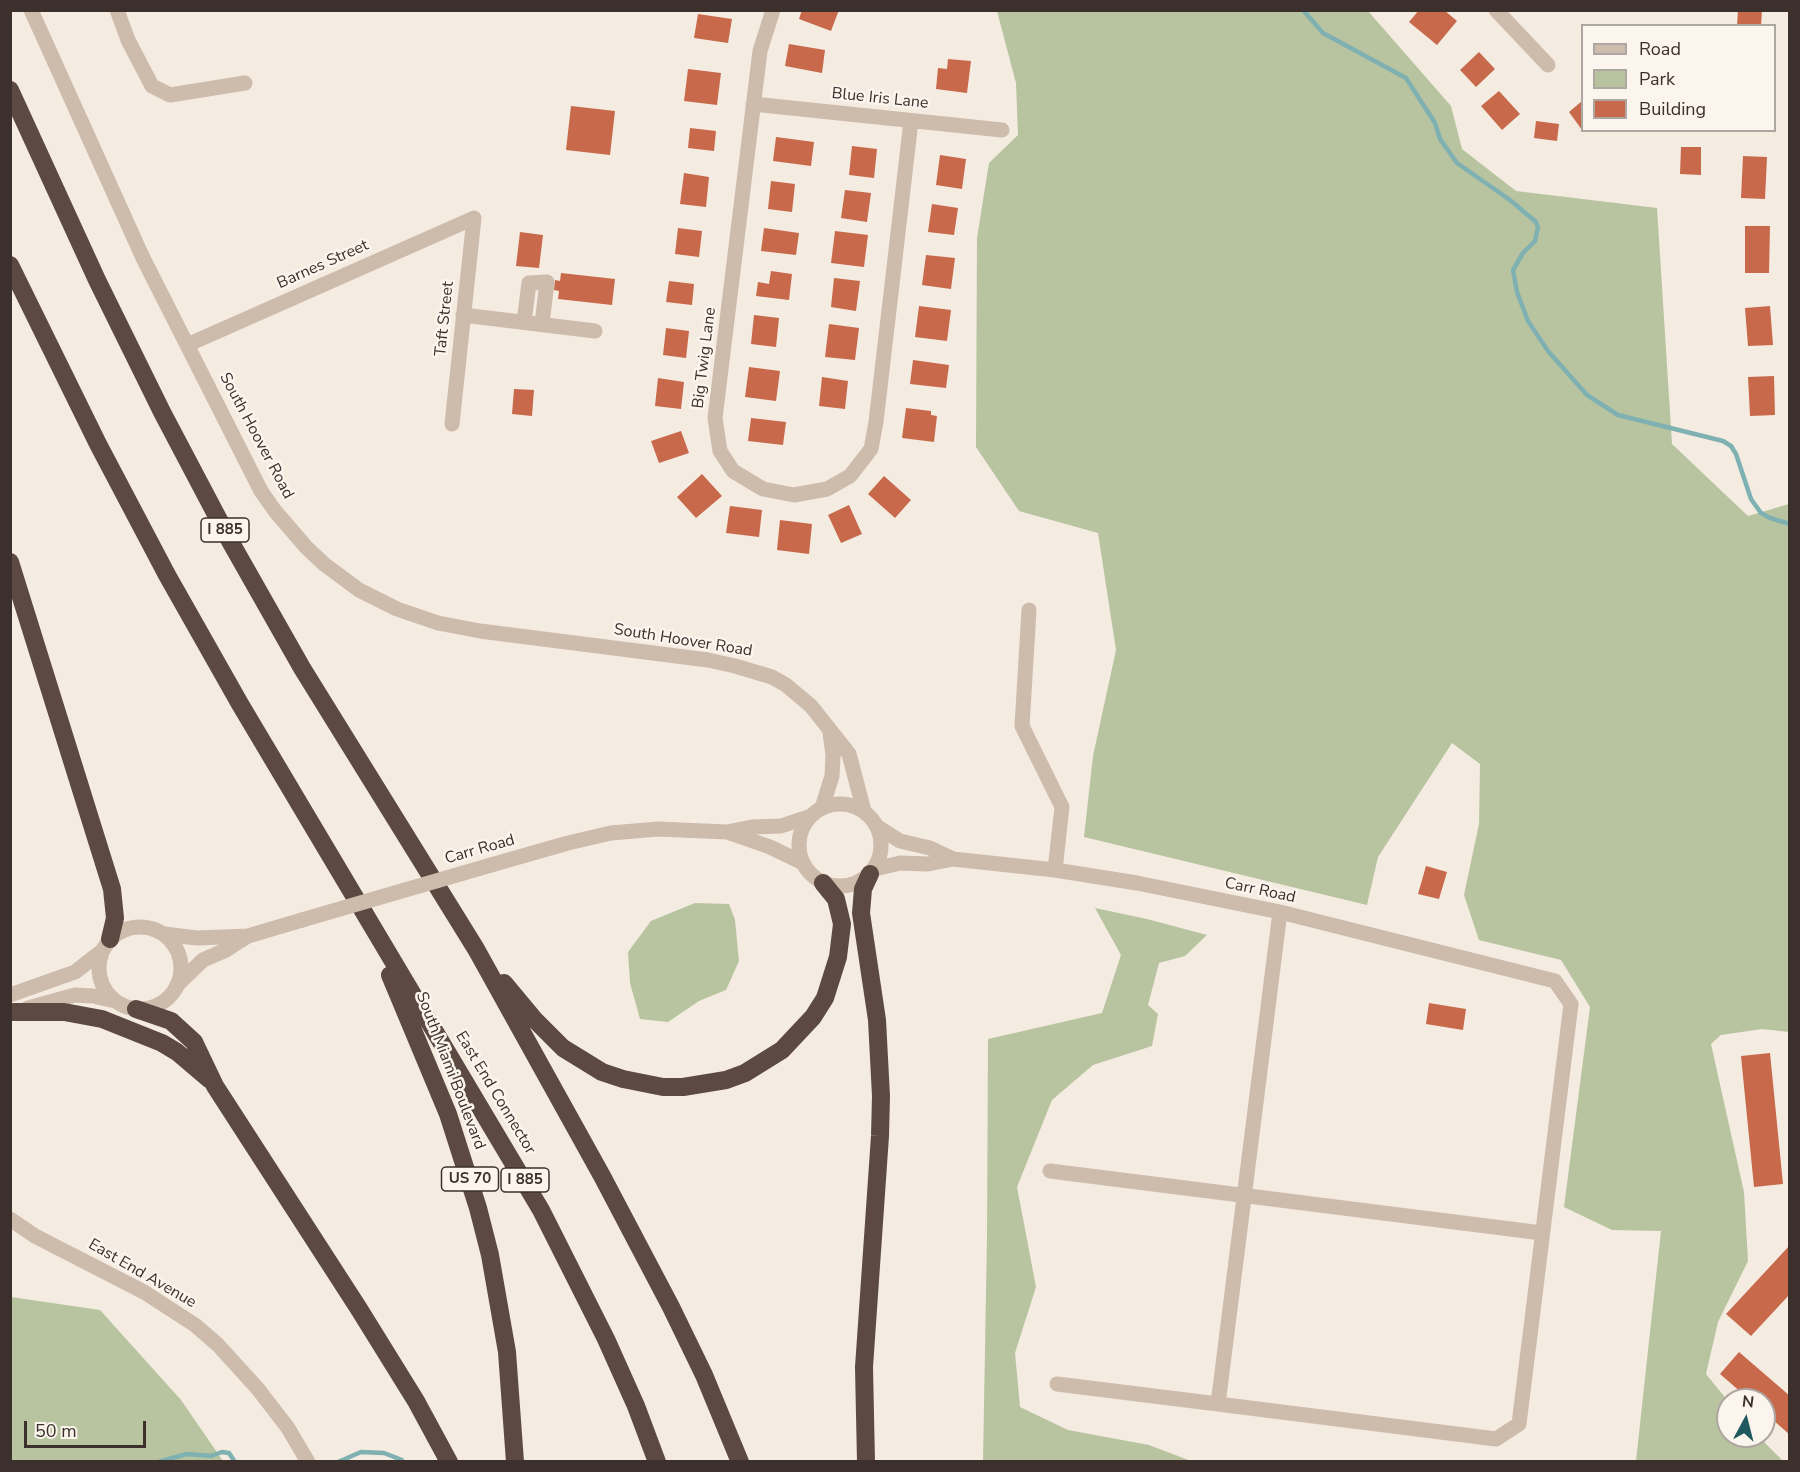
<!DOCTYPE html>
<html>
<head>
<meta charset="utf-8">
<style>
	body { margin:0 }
	#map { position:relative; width:1800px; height:1472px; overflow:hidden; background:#f4ebe1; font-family:"Nunito Sans",sans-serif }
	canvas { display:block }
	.frame { position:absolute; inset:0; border:12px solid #3b302b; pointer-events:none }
	.legend { position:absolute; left:1581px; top:24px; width:195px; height:108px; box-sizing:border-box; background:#fbf5ee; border:2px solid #aea6a0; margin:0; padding:8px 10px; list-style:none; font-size:18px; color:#3b302b }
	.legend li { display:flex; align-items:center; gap:12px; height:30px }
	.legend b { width:30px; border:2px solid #aea6a0 }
	.north { position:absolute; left:1716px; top:1388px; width:60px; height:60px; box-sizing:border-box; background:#fbf5ee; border:2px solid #aea6a0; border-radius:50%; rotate:7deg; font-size:16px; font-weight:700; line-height:24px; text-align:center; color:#3b302b }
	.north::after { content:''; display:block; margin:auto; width:21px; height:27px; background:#1f5a5e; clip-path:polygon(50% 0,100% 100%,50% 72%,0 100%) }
	.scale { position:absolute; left:24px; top:1421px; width:122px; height:27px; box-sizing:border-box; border:3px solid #3b302b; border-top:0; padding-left:8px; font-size:18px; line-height:21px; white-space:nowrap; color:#3b302b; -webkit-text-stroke:4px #fbf5ee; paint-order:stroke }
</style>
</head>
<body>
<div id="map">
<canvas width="1800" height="1472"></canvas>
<div class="frame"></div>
<ul class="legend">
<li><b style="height:8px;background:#cdbbac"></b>Road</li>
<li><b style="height:16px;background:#b8c4a0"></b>Park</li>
<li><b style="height:16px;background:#c8694b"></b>Building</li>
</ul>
<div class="north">N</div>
<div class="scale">50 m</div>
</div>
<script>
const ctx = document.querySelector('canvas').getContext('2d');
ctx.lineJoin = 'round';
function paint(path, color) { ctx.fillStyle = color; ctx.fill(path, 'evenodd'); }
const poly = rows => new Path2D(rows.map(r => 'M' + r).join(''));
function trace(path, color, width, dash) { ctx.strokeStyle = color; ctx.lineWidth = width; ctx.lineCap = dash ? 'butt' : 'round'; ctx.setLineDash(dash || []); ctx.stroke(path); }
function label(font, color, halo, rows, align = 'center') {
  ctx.font = font + ' "Nunito Sans",sans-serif'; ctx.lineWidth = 5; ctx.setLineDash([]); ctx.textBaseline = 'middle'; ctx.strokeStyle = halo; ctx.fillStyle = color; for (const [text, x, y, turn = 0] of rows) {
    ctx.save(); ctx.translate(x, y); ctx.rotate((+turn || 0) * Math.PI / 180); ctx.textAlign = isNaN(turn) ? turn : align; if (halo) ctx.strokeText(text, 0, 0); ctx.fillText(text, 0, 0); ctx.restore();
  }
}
paint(poly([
	[997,11,1368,11,1451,106,1462,149,1516,191,1657,208,1672,444,1748,516,1789,504,1789,1032,1762,1029,1721,1035,1711,1044,1744,1192,1748,1261,1718,1322,1706,1374,1728,1401,1728,1436,1758,1436,1783,1461,1636,1461,1661,1231,1612,1230,1564,1207,1590,1007,1561,960,1479,940,1464,895,1479,824,1480,764,1452,743,1378,857,1367,905,1084,837,1093,756,1116,650,1098,533,1019,511,976,447,977,238,989,163,1018,135,1016,83],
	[695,903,729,904,735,920,739,961,726,990,699,1001,668,1022,640,1019,630,983,628,952,651,921],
	[1095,908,1147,919,1207,935,1185,956,1159,963,1148,1005,1158,1014,1152,1046,1093,1065,1052,1100,1017,1187,1036,1287,1015,1353,1020,1407,1068,1430,1149,1445,1191,1461,983,1461,987,1237,988,1039,1102,1013,1121,955],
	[11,1297,100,1310,181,1400,223,1461,11,1461]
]), '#b8c4a0');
trace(poly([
	[1303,10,1323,33,1406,78,1435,123,1440,139,1457,163,1510,200,1536,222,1538,227,1535,241,1523,253,1513,270,1517,292,1528,321,1548,351,1587,395,1618,415,1723,441,1731,446,1736,454,1751,499,1761,513,1770,518,1790,524],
	[158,1462,187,1454,211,1456,222,1452,229,1453,235,1462],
	[338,1462,361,1452,384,1453,402,1460]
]), '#7fb0b2', 4.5);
paint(poly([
	[802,10,839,10,831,31,799,19],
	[1419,10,1444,10,1457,21,1437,45,1409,22],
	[1738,10,1762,10,1761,26,1737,26],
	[698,14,732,19,728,43,694,38],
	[789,44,825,50,822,73,785,66],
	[1479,52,1495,69,1476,87,1460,70],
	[948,59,971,61,967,93,936,89,938,68,947,69],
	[688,69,721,73,717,105,684,101],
	[1499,91,1520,114,1502,130,1481,106],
	[1582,101,1582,130,1569,112],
	[571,106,615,111,610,155,566,150],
	[1536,121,1559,124,1557,141,1534,138],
	[690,128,716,131,714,151,688,148],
	[776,137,814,142,811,166,773,161],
	[852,146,877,149,874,178,849,175],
	[1681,147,1701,147,1701,175,1680,174],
	[940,155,966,159,962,189,936,185],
	[1743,156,1767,157,1765,199,1741,198],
	[684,173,709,177,706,207,680,204],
	[771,181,795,184,792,212,768,209],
	[845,190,871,193,867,222,841,218],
	[932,204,958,208,954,235,928,232],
	[1745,226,1770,226,1769,273,1745,273],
	[678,228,702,231,699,257,675,254],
	[764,228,799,233,796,255,761,251],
	[835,231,868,235,864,267,831,263],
	[520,232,543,235,539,268,516,266],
	[926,255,955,258,951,289,922,285],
	[771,271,792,274,789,300,756,296,758,282,769,284],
	[561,273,615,279,612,305,558,299,559,291,554,290,555,280,560,281],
	[834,278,860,281,856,311,831,307],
	[669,281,694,284,692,305,666,302],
	[919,306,951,310,947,341,915,337],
	[1770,306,1773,345,1748,346,1745,308],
	[754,315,779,318,776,347,751,344],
	[829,324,859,328,855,360,825,357],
	[666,328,689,331,686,358,663,355],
	[913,360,949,365,946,388,910,384],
	[749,367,780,371,776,401,745,397],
	[1774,376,1775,415,1750,416,1748,377],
	[822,377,848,381,845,409,819,406],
	[658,378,684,382,681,409,655,406],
	[514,389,534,390,532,416,512,414],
	[906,408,931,411,931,415,937,416,934,442,902,438],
	[751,418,786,422,783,445,748,441],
	[681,431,689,453,659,463,651,441],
	[702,474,722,496,696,518,677,497],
	[884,476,911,500,895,518,868,494],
	[849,505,862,534,841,543,828,515],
	[730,506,762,510,759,537,726,533],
	[780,520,812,524,809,554,777,550],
	[1426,866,1447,872,1439,899,1418,894],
	[1429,1003,1466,1009,1463,1030,1426,1024],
	[1770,1053,1783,1184,1754,1187,1741,1056],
	[1790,1245,1790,1294,1751,1336,1726,1314],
	[1739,1352,1790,1396,1790,1435,1764,1412,1764,1400,1750,1400,1720,1374]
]), '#c8694b');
trace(poly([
	[31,10,143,258,261,491,275,511,306,547,324,564,359,590,397,609,438,623,480,631,708,660,735,666,772,677,786,685,811,706,849,754,864,811],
	[117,10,128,40,152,86,170,95,245,83],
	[773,10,760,51,715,418,720,451,733,471,763,489,794,495,827,489,850,476,871,449,876,422,911,121],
	[1496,10,1548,65],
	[753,104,1002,130],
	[463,315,595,331],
	[524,322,529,283,547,282,542,324],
	[187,345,474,218,452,424],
	[1029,610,1022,726,1062,807,1055,870],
	'799 845a41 41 0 1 1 82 0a41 41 0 1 1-82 0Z',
	[822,808,832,776,833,755,830,733],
	[878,827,900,841,930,848,953,859,1055,870,1137,883,1280,912,1555,981,1571,1004,1519,1424,1496,1439,1218,1404,1280,912],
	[727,832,770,847,803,863],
	[491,865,568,843,611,833,658,829,727,832,752,827,781,826,811,816],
	[875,869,900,863,928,864,953,859],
	'99 968a41 41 0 1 1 82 0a41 41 0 1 1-82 0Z',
	[164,934,197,938,248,936,302,920],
	[177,985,203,960,226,950,248,936],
	[10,995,75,972,102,951],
	[28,1008,75,995,93,996,115,1001],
	[1050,1171,1542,1233],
	[10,1219,35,1236,144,1292,195,1325,218,1345,258,1389,288,1428,308,1462],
	[1057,1384,1218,1404]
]), '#cdbbac', 15);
trace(poly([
	[10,90,97,280,162,412,230,541,302,668,476,949,602,1176,671,1307,704,1375,740,1462],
	[10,265,98,444,167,575,240,704,541,1210,606,1339,636,1406,657,1462],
	[10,562,112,889,115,918,110,939],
	[390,975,448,1114,478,1208,490,1255,507,1352,515,1462],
	[504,983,534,1019,563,1048,602,1072,623,1079,663,1087,683,1087,726,1080,745,1073,782,1050,813,1017,825,998,838,957,842,924,836,899,823,883],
	[136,1009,171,1021,194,1042,215,1086,359,1309,416,1401,449,1462],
	[13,1012,64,1012,102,1019,162,1043,177,1052,210,1080],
	[866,1462,864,1367,880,1136,881,1096,877,1020,861,913,863,889,870,874]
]), '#5c4a42', 18);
trace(poly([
	[302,920,491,865]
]), '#cdbbac', 15);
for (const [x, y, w] of [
	[225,530,48],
	[470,1179,57],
	[525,1180,48]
]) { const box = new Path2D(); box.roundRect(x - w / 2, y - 12, w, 24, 4.5); ctx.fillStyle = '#fbf5ee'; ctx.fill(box); trace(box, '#3b302b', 1.5); }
label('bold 15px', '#3b302b', null, [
	["I 885",225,530],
	["US 70",470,1179],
	["I 885",525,1180]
]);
label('16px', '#3b302b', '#fbf5ee', [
	["Blue Iris Lane",880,99,6],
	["Barnes Street",323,265,-24],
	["Taft Street",445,319,-84],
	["Big Twig Lane",705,358,-83],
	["South Hoover Road",256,436,62],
	["South Hoover Road",683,641,9],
	["Carr Road",480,850,-16],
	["Carr Road",1260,891,12],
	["South Miami Boulevard",450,1071,69],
	["East End Connector",495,1093,59],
	["East End Avenue",142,1274,30]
]);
</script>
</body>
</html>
